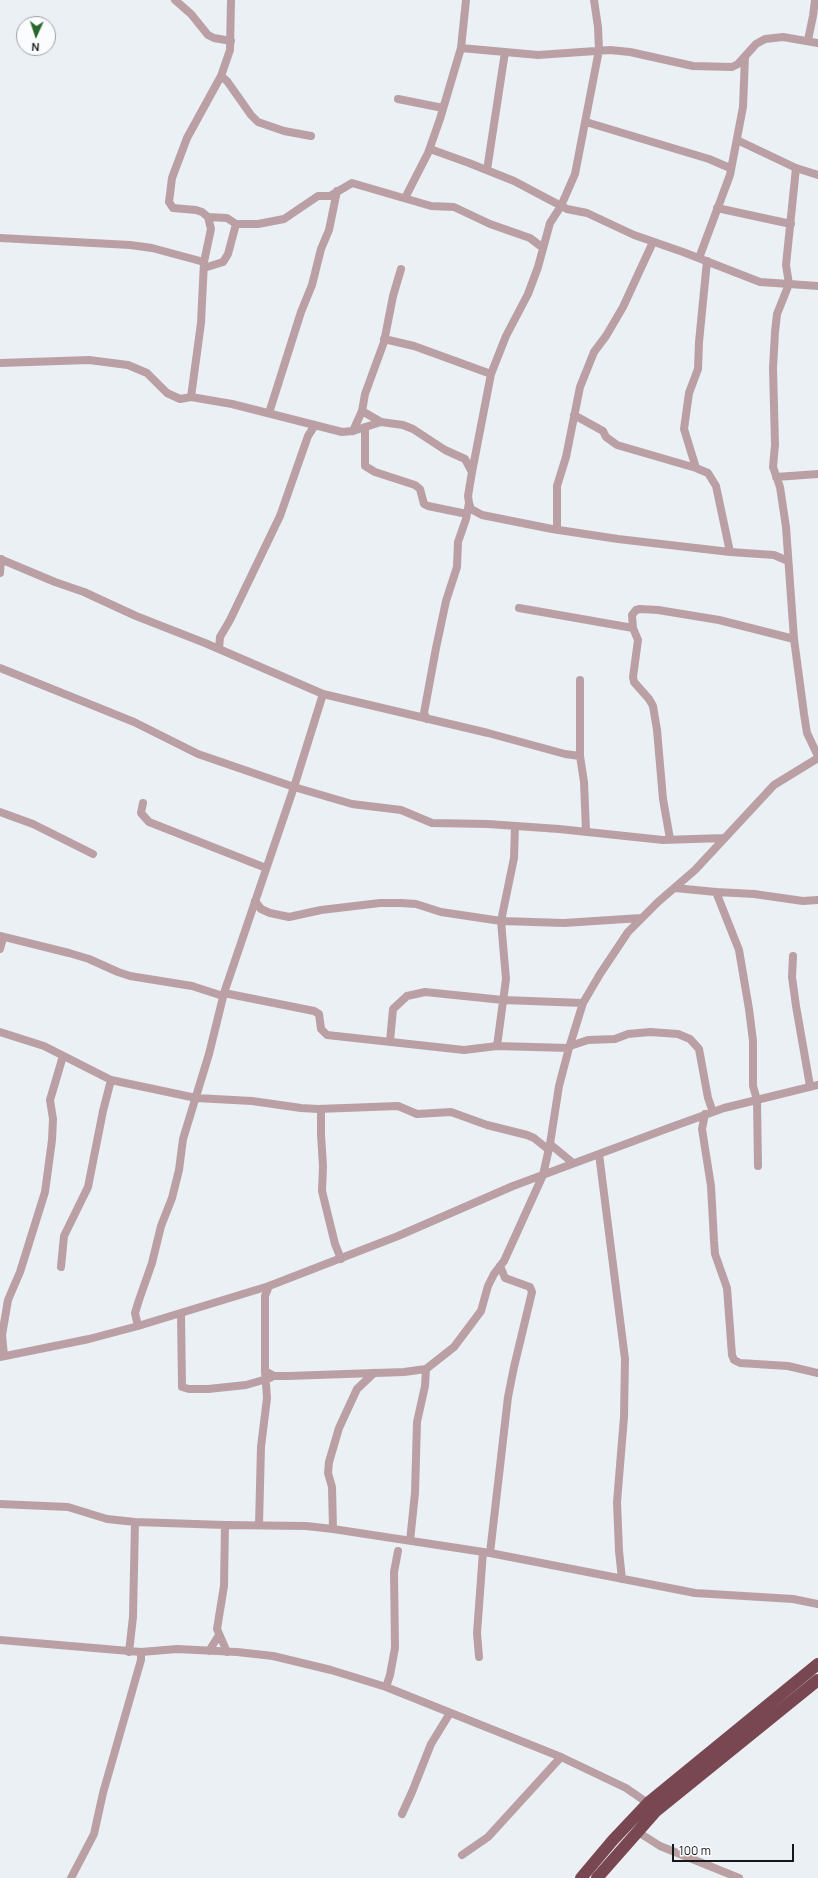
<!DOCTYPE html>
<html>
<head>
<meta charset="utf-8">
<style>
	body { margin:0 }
	#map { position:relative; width:818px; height:1878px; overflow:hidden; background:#eaf0f4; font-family:Manrope,sans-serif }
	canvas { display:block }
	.north { position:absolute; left:16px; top:16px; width:40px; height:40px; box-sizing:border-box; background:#fafcfe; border:1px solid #9ea0a2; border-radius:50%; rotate:183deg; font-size:11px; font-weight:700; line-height:16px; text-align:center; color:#151719 }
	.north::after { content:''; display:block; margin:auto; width:14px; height:18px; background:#28662e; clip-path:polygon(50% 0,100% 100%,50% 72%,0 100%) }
	.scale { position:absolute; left:672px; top:1844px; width:122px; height:18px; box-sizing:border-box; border:2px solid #151719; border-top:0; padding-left:5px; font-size:12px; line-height:14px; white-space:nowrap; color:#151719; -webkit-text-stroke:3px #fafcfe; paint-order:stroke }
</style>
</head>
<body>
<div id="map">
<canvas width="818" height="1878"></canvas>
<div class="north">N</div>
<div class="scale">100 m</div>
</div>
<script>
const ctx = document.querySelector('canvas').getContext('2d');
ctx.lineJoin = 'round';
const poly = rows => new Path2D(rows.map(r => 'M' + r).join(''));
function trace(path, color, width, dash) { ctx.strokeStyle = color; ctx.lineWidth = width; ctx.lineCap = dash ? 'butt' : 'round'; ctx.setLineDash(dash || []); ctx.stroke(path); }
trace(poly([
	[175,0,191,14,208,35,214,38,231,41],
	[594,0,598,27,599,50,575,174,561,206,550,223,538,267,528,294,506,336,491,374,472,472,468,496,469,503,471,509,482,515,552,529,618,539,730,552,774,555,788,561],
	[808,40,813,16,815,0],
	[461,48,538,55,610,50,630,52,693,66,732,67,738,64,756,44,765,39,783,37,818,43],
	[221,76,227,81,251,115,258,122,284,131,311,136],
	[398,99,443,108],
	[586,122,709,159,730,168],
	[737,140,796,168,818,175],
	[430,149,469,163,514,181,567,209,587,213,634,235,683,252,760,282,818,286],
	[796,168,786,265,789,284,777,314,775,332,773,368,775,445,773,467,780,487,786,527,794,639,804,714,807,733,818,756],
	[487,170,505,52],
	[405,198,428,153,440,119,461,48,466,0],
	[717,208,791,224],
	[208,217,227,218,236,224,258,224,284,219,318,196,330,196,352,183,431,206,454,207,490,224,530,238,543,248],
	[0,238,130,245,152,248,204,262,211,229,208,217,202,212,196,210,173,208,169,202,172,178,187,138,221,76,230,50,231,0],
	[699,258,730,175,743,107,745,57],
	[204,268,223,262,225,259,228,254,236,224],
	[384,339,414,346,491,374],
	[0,363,89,360,128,365,147,373,167,393,180,399,191,397,232,404,342,432,353,431,381,422,403,425,413,429,445,450,465,459,472,472],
	[191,397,201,323,204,262],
	[362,411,381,422],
	[269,413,301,312,312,285,321,249,329,230,337,191],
	[574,415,603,431,606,437,617,445,696,468,708,473,716,486,730,552],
	[365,427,365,466,375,472,415,485,420,489,424,504,428,506,467,514],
	[353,431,362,411,365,394,384,342,393,296,401,269],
	[696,468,684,429,689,393,698,369,699,342,707,261],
	[776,477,818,474],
	[557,530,557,486,566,457,580,387,594,352,606,336,623,307,653,242],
	[0,559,55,582,84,592,136,616,205,643,323,694,488,733,565,754,580,756,584,782,586,831],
	[0,573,1,559],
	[519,608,633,628],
	[219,649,220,637,230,620,280,516,308,436,315,425],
	[0,668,134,722,198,754,294,787,352,804,401,810,432,823,488,824,559,829,663,840,724,838],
	[427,719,424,713,436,648,446,601,457,567,458,542,466,519,469,503],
	[580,756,580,680],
	[143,803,141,813,149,822,266,868],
	[0,812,33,824,93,854],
	[515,826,514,858,501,921,506,979,497,1046,569,1048],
	[670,839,663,799,657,730,653,706,649,699,634,682,633,677,638,640,633,628,632,615,636,610,640,609,658,610,719,620,794,639],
	[675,888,716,892,754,894,803,901,818,900],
	[716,892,739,950,749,1009,753,1041,753,1086,757,1100,758,1166],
	[255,901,261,909,270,913,289,917,321,910,380,903,401,903,416,904,441,912,501,921,564,923,641,918],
	[0,936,69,953,89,959,118,972,130,976,192,986,223,996],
	[0,949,3,938],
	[793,956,792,977,796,1006,810,1086],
	[224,993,314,1011,319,1014,321,1029,327,1035,464,1050,497,1046],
	[0,1032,44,1046,111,1080,196,1098,252,1101,301,1108,318,1109,398,1106,417,1114,451,1112,487,1125,527,1135,534,1138,549,1150],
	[390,1041,393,1009,407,996,425,992,503,1000,583,1003],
	[570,1046,588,1040,615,1039,628,1034,650,1032,678,1034,690,1039,699,1049,708,1098,713,1112],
	[321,1109,321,1135,323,1166,322,1191,335,1244,341,1259],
	[705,1114,702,1129,711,1186,714,1241,715,1254,727,1288,732,1355,734,1360,740,1363,788,1366,818,1373],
	[550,1144,573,1163],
	[599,1154,625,1359,624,1417,617,1502,619,1551,622,1579],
	[61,1267,64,1236,88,1187,103,1111,111,1080],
	[181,1313,182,1387,189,1389,208,1389,246,1385,270,1378],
	[138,1326,135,1313,139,1300,152,1263,161,1226,172,1198,179,1170,183,1139,209,1054,224,993,294,787,323,694],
	[4,1356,2,1335,8,1300,20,1272,45,1192,52,1140,53,1119,50,1100,63,1056],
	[0,1357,89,1339,138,1326,269,1286,398,1236,513,1186,666,1129,724,1108,818,1085],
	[265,1371,274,1376,288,1376,404,1372,426,1369,454,1347,481,1311,488,1286,494,1274,504,1261,543,1175,550,1144,559,1086,569,1048,583,1003,600,974,628,932,658,902,695,870,774,785,818,758],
	[0,1504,68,1507,107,1519,135,1522,225,1525,306,1526,333,1529,490,1553,695,1593,793,1599,818,1604],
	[225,1525,224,1586,217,1629,227,1652],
	[259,1525,261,1447,267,1398,265,1371,265,1296,269,1286],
	[333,1529,332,1487,328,1473,329,1462,339,1428,357,1389,374,1373],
	[410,1541,415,1493,417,1422,425,1386,426,1369],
	[490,1553,508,1397,514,1367,532,1292,530,1287,505,1278,500,1266],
	[0,1640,141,1652],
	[209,1651,219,1635],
	[129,1652,133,1617,135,1522],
	[479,1657,477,1633,483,1552],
	[386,1687,390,1675,395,1648,394,1572,398,1551],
	[402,1814,412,1792,431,1744,450,1713],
	[638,1832,660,1846,739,1878],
	[462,1855,488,1837,561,1757],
	[71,1878,94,1834,103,1793,141,1660,141,1652,177,1649,237,1652,273,1656,331,1670,386,1687,561,1757,626,1788,652,1806]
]), '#baa0a5', 8);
trace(poly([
	[581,1878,613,1840,648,1803,818,1664],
	[597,1878,656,1811,818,1680]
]), '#784752', 12);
</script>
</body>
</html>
